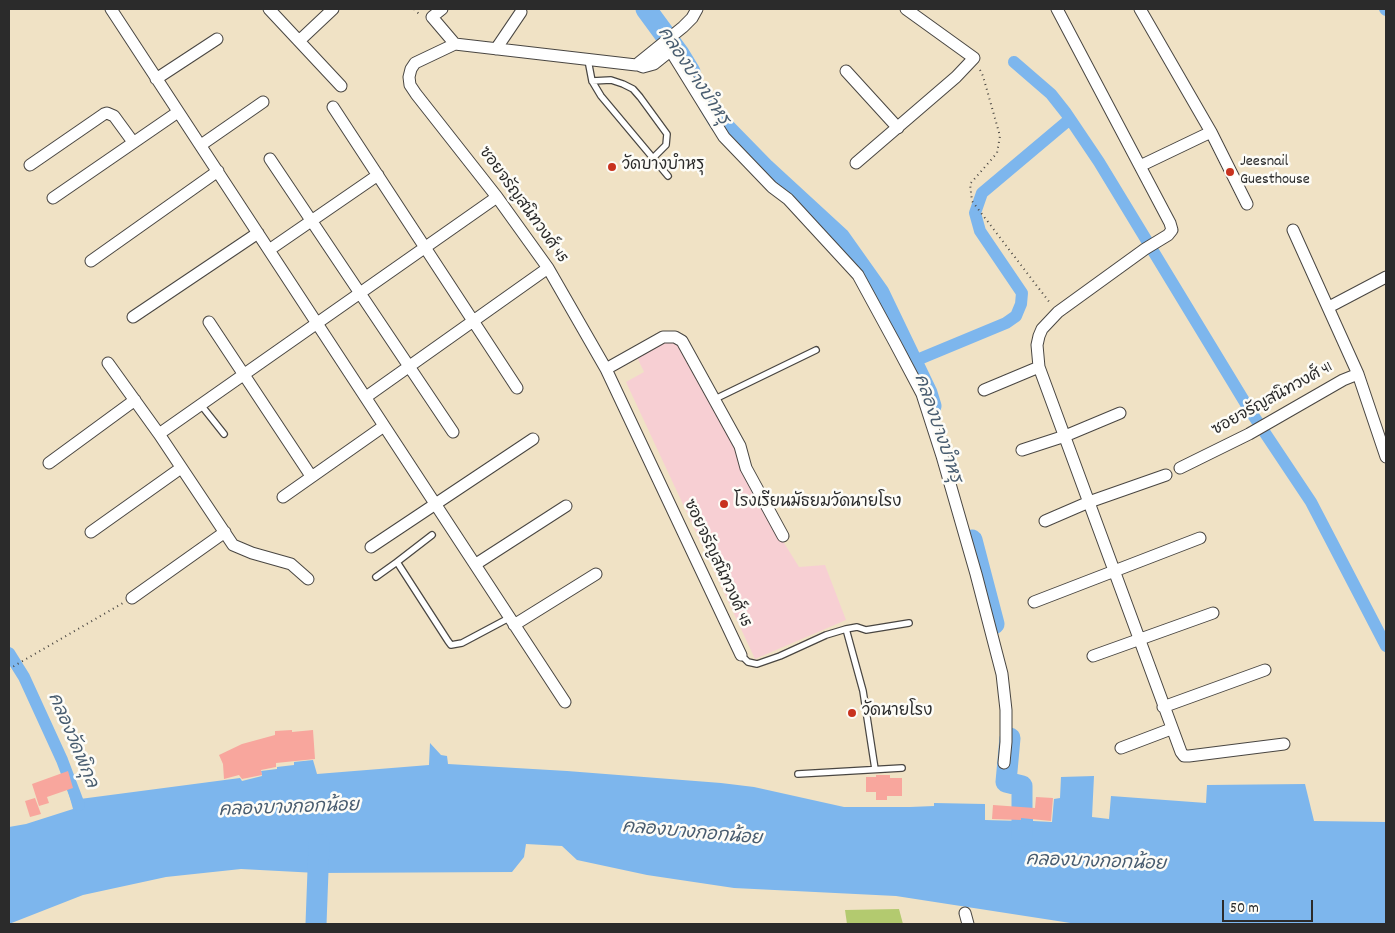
<!DOCTYPE html>
<html>
<head>
<meta charset="utf-8">
<style>
	body { margin:0 }
	#map { position:relative; width:1395px; height:933px; overflow:hidden; background:#f0e2c5; font-family:Dekko,sans-serif }
	canvas { display:block }
	.frame { position:absolute; inset:0; border:10px solid #2b2b2b; pointer-events:none }
	.scale { position:absolute; left:1222px; top:900px; width:91px; height:22px; box-sizing:border-box; border:2px solid #2b2b2b; border-top:0; padding-left:6px; font-size:15px; line-height:18px; white-space:nowrap; color:#2b2b2b; -webkit-text-stroke:4px #fdfcf7; paint-order:stroke }
</style>
</head>
<body>
<div id="map">
<canvas width="1395" height="933"></canvas>
<div class="frame"></div>
<div class="scale">50 m</div>
</div>
<script>
const ctx = document.querySelector('canvas').getContext('2d');
ctx.lineJoin = 'round';
function paint(path, color) { ctx.fillStyle = color; ctx.fill(path, 'evenodd'); }
const poly = rows => new Path2D(rows.map(r => 'M' + r).join(''));
function trace(path, color, width, dash) { ctx.strokeStyle = color; ctx.lineWidth = width; ctx.lineCap = dash ? 'butt' : 'round'; ctx.setLineDash(dash || []); ctx.stroke(path); }
function label(font, color, halo, rows, align = 'center') {
  ctx.font = font + ' Dekko,"Playpen Sans Thai",sans-serif'; ctx.lineWidth = 5; ctx.setLineDash([]); ctx.textBaseline = 'middle'; ctx.strokeStyle = halo; ctx.fillStyle = color; for (const [text, x, y, turn = 0] of rows) {
    ctx.save(); ctx.translate(x, y); ctx.rotate((+turn || 0) * Math.PI / 180); ctx.textAlign = isNaN(turn) ? turn : align; if (halo) ctx.strokeText(text, 0, 0); ctx.fillText(text, 0, 0); ctx.restore();
  }
}
paint(poly([
	[669,339,679,342,781,538,799,567,825,565,846,620,755,659,626,382,644,372,636,355]
]), '#f7cfd3');
paint(poly([
	[899,909,903,924,847,924,845,910]
]), '#b3ca6f');
paint(poly([
	[430,743,441,755,447,756,448,764,567,771,721,783,754,787,844,807,910,807,934,806,934,803,985,804,985,820,1021,821,1022,816,1033,815,1033,821,1052,822,1054,799,1060,798,1061,777,1094,776,1092,817,1109,819,1111,796,1206,803,1207,785,1305,784,1314,821,1386,822,1386,924,1077,924,896,896,734,888,647,875,577,860,562,846,526,844,524,857,512,872,317,873,241,869,166,877,83,895,9,924,9,827,26,824,73,809,68,791,76,788,80,799,240,778,242,781,262,776,261,771,277,769,277,767,294,765,294,762,313,760,317,774,429,765]
]), '#7db6ed');
trace(poly([
	[1385,9,1386,10],
	[1014,62,1051,94,1066,113,1099,162,1249,409,1311,502,1386,646],
	[912,362,1006,323,1016,316,1021,304,1022,293,980,231,975,213,982,193,1070,119],
	[9,653,24,677,62,760,79,805]
]), '#7db6ed', 12);
trace(poly([
	[646,9,679,54,690,72],
	[709,105,720,123,765,169,840,238,879,293,927,393,931,406],
	[972,540,994,624],
	[1010,738,1006,782,1022,786,1022,836],
	[316,924,319,844]
]), '#7db6ed', 21);
paint(poly([
	[292,730,292,732,313,730,315,759,276,763,276,767,261,770,262,775,242,779,239,775,224,779,223,764,219,755,242,744,275,735,275,731],
	[68,771,73,788,47,797,49,803,39,806,32,784],
	[876,775,890,775,890,778,902,778,902,796,887,796,887,800,876,800,876,792,866,792,866,777,876,777],
	[1036,797,1053,798,1051,821,1021,818,1021,820,992,819,993,805,1035,808],
	[35,798,41,814,30,817,25,801]
]), '#f8a69d');
const lane = poly([
	[588,60,592,81,601,96,668,176],
	[592,81,611,80,623,84,633,89,640,97,667,134,666,145,653,158],
	[715,399,816,350],
	[201,405,224,434],
	[432,535,397,562,448,641,451,645,462,643,509,618],
	[376,577,397,562],
	[846,629,857,627,866,630,909,623],
	[741,655,748,662,757,664,780,656,826,635,846,629,863,691,875,769],
	[798,774,902,768]
]);
const street = poly([
	[111,9,565,702],
	[269,9,341,86],
	[442,9,432,17,455,44],
	[697,9,692,18,683,27,636,65,455,44,415,63,411,69,409,77,410,85,416,94,497,197,548,268,606,369,741,655],
	[1057,9,1170,223,1172,230,1168,235,1145,249,1058,312,1042,329,1039,336,1037,345,1039,367,1181,752,1184,756,1189,756,1284,744],
	[1140,9,1211,132,1247,204],
	[299,41,333,9],
	[496,49,521,12],
	[638,65,643,67,654,64,669,52,672,53,724,137,772,187,788,199,858,275,895,343,922,394,942,456,976,574,1002,674,1006,710,1006,742,1004,763],
	[846,71,898,128],
	[156,79,217,39],
	[333,107,517,388],
	[201,145,263,102],
	[270,159,453,432],
	[856,163,956,77,974,58,906,9],
	[30,165,104,114,107,113,114,116,133,142],
	[1140,166,1211,132],
	[53,198,178,112],
	[1293,230,1358,374],
	[269,250,378,175],
	[91,261,218,171],
	[1329,307,1386,277],
	[133,317,258,233],
	[209,322,311,476],
	[108,363,159,434,233,545,252,553,291,564,308,579],
	[606,369,663,337,675,337,682,341,740,446,746,468,783,536],
	[984,390,1039,367],
	[366,397,548,268],
	[159,434,497,197],
	[1022,450,1065,436,1120,413],
	[49,463,135,400],
	[1180,468,1249,434,1343,380,1358,374,1386,457],
	[283,497,384,426],
	[1045,521,1089,502,1166,475],
	[91,532,181,468],
	[371,547,533,439],
	[476,564,566,506],
	[132,598,225,532],
	[1034,602,1200,538],
	[514,625,596,574],
	[1093,656,1213,613],
	[1163,707,1265,670],
	[1121,748,1171,729],
	[965,913,968,924]
]);
trace(lane, '#494642', 8);
trace(street, '#494642', 13);
trace(poly([
	[414,9,421,16],
	[980,70,983,76,1000,136,997,153,970,184,972,201,1050,303],
	[9,669,123,603]
]), '#494642', 2, [1, 4]);
trace(lane, '#fff', 5.5);
trace(street, '#fff', 11);
for (const [x, y, r, color] of [
	[612,167,5,"#c8321e"],
	[1230,172,5,"#c8321e"],
	[724,504,5,"#c8321e"],
	[852,713,5,"#c8321e"]
]) { const dot = new Path2D(); dot.arc(x, y, r, 0, 2 * Math.PI); ctx.fillStyle = color; ctx.fill(dot); trace(dot, '#fdfcf7', 2); }
label('16px', '#2b2b2b', '#fdfcf7', [
	["Jeesnail",1240,163],
	["Guesthouse",1240,181],
	["วัดบางบำหรุ",622,167],
	["โรงเรียนมัธยมวัดนายโรง",734,504],
	["วัดนายโรง",862,713]
], 'left');
label('16px', '#2b2b2b', '#fdfcf7', [
	["ซอยจรัญสนิทวงศ์ 45",522,206,54],
	["ซอยจรัญสนิทวงศ์ 41",1273,400,-29],
	["ซอยจรัญสนิทวงศ์ 45",716,564,65]
]);
label('italic 18px', '#485c6f', '#fdfcf7', [
	["คลองบางบำหรุ",692,77,56],
	["คลองบางบำหรุ",936,429,71],
	["คลองวัดพิกุล",71,741,67],
	["คลองบางกอกน้อย",289,810,-2],
	["คลองบางกอกน้อย",692,835,5],
	["คลองบางกอกน้อย",1096,864,2]
]);
</script>
</body>
</html>
